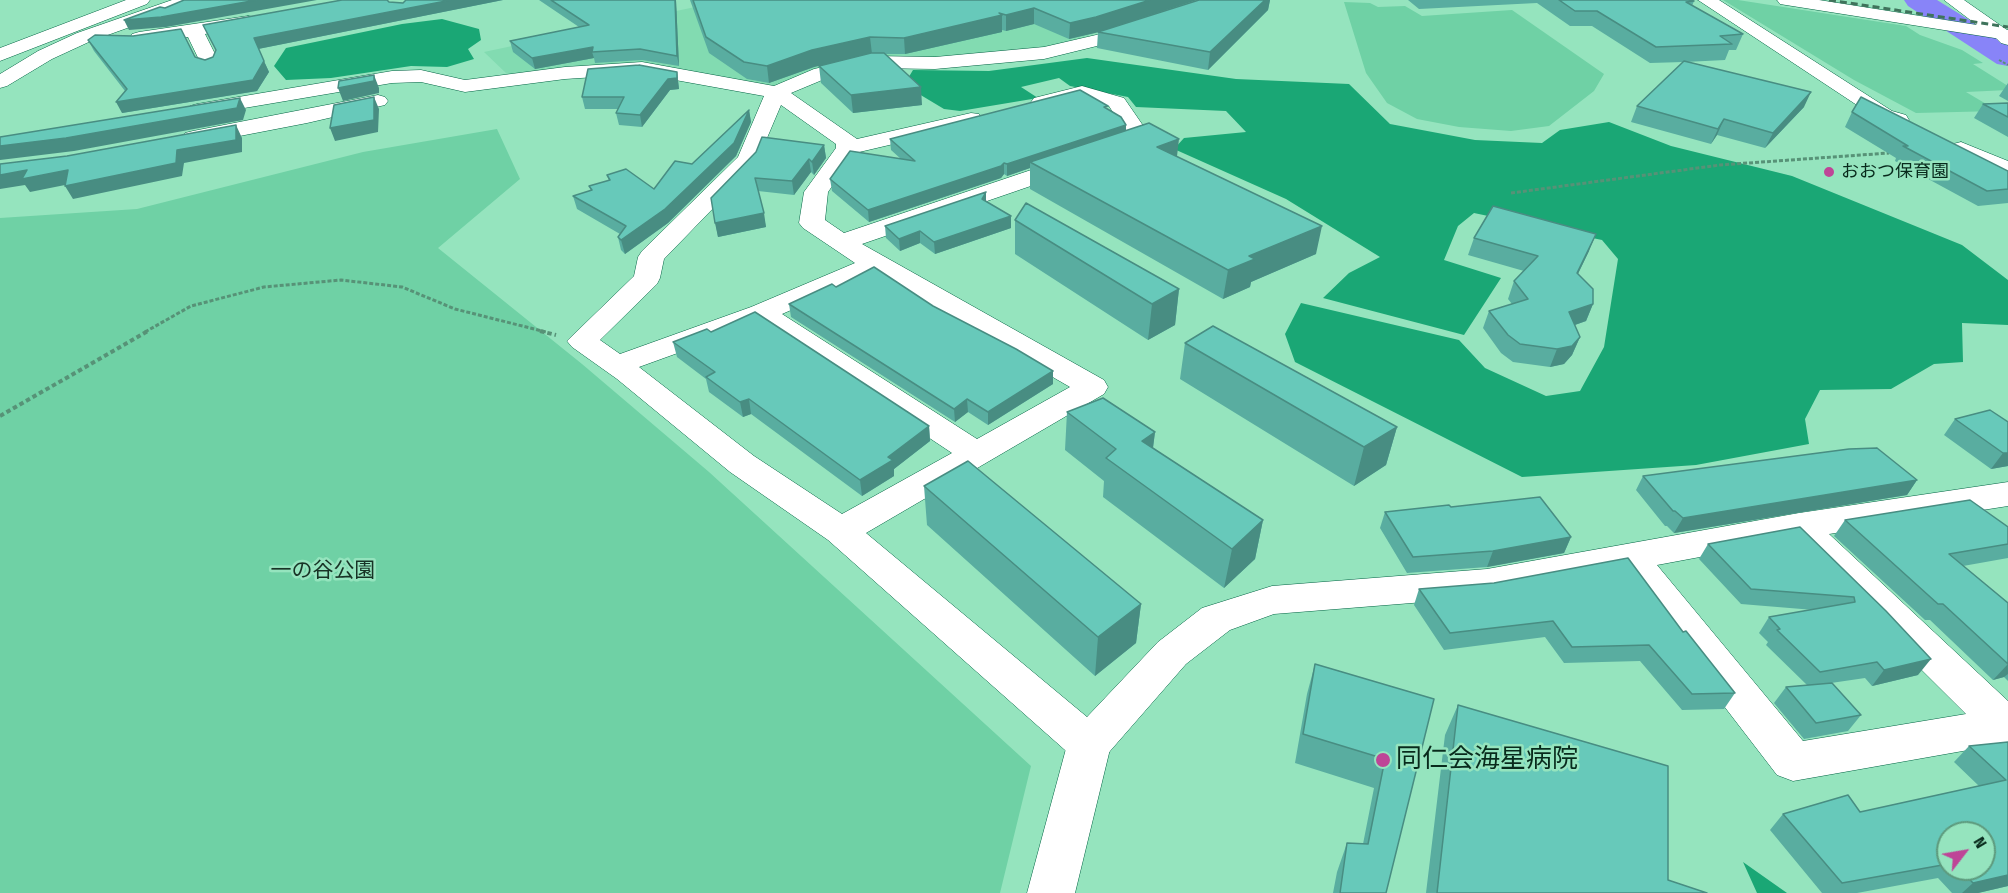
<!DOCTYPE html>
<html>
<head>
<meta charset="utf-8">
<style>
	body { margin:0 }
	#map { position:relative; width:2008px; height:893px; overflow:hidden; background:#95e4be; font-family:"Fira Sans Condensed",sans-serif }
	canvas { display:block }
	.north { position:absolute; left:1936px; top:821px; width:60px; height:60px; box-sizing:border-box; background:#95e4be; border:2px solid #5d9a7d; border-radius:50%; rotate:59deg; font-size:16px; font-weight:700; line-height:24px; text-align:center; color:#082a1c }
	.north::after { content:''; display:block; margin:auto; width:21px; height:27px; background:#be4597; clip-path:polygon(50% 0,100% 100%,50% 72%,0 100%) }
</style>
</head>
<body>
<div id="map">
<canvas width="2008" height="893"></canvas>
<div class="north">N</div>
</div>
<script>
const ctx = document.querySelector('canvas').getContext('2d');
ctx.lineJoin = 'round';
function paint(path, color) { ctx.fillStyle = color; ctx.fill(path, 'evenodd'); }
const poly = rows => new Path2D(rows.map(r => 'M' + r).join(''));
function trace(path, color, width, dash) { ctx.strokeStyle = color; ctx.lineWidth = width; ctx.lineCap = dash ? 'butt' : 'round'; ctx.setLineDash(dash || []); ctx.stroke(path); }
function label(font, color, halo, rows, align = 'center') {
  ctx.font = font + ' "Fira Sans Condensed","Noto Sans JP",sans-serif'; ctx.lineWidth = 5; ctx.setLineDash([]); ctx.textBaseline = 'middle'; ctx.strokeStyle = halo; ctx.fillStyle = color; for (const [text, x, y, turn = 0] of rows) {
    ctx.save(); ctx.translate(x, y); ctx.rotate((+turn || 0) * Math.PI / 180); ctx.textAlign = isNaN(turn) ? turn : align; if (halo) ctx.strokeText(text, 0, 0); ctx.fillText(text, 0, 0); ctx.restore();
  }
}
paint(poly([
	[698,0,1207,0,1047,48,767,87,639,64,507,74,484,52,695,7]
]), '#82dbb1');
paint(poly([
	[1723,0,1738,0,1906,26,1920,35,1962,50,1983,63,1973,64,2008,86,2008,90,1966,92,1998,111,1916,113,1854,80],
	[1344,2,1370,3,1378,7,1405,6,1422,16,1512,10,1604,74,1594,91,1549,126,1511,131,1459,127,1417,119,1387,103,1366,73],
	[497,129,520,179,438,248,582,364,709,472,1031,766,1000,893,0,893,0,218,137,209,363,152]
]), '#6fd1a5');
paint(poly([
	[442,19,479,29,481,40,468,49,474,59,447,67,411,66,331,78,286,80,274,66,286,48,402,24],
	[1087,58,1236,79,1349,84,1390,124,1475,140,1542,143,1560,130,1609,122,1671,146,1792,176,1962,245,2008,280,2008,325,1962,323,1963,362,1934,364,1891,389,1820,390,1805,419,1809,444,1696,465,1522,477,1295,362,1285,334,1301,303,1459,340,1485,368,1546,396,1580,391,1604,347,1618,259,1602,240,1474,213,1458,226,1444,260,1501,278,1464,335,1323,298,1349,273,1380,257,1286,199,1174,149,1184,138,1246,132,1226,111,1136,107,1128,97,1070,86,1059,78,1021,87,1038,98,960,111,944,109,904,85,913,70,989,71],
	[1743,862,1787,893,1757,893]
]), '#1aa775');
paint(poly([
	[1904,0,1937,0,2008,44,2008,66,1997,64,1908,6,1904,0]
]), '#8884f8');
const street = poly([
	[126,0,150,0,147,4,0,61,0,48,126,0],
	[1206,0,1232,0,1229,4,1109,43,1044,59,935,69,872,68,827,78,791,93,857,139,971,113,979,114,982,119,979,124,855,153,828,192,825,220,844,233,1129,137,1109,106,1081,98,1041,108,1034,106,1031,102,1034,98,1082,86,1124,98,1153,140,1150,145,862,244,1104,380,1108,387,1104,394,866,533,1087,717,1158,642,1202,608,1272,586,1487,569,1799,513,2008,482,2008,506,1829,534,2008,701,2008,743,1793,781,1777,775,1621,572,1487,597,1274,614,1230,630,1186,664,1104,758,1089,764,1074,758,828,540,730,472,617,379,572,347,567,341,634,276,638,257,642,251,738,157,764,96,642,74,565,79,465,92,421,82,392,83,197,116,190,114,186,110,190,106,197,104,392,71,421,70,465,80,565,67,642,62,774,86,814,69,872,56,935,57,1044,47,1096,35,1206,0],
	[781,105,836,144,836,148,804,192,799,223,803,228,855,263,751,307,620,354,600,340,657,284,660,278,664,259,756,164,781,105],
	[874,274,1070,387,977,439,782,314,874,274],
	[758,324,952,453,842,514,754,456,639,367,758,324],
	[1791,540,1966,714,1803,741,1657,565,1791,540],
	[1698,0,1719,0,1892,111,1906,115,1909,120,1906,125,1898,126,1878,119,1698,0],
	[1777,0,1819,0,1977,25,1944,0,1964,0,2007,30,2008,37,2001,39,1786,5,1780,4,1777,0],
	[248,16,254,17,257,21,254,25,205,34,219,62,216,66,209,68,202,66,188,37,139,44,132,42,130,38,132,34,139,32,248,16],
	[378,95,385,97,388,101,385,105,307,123,193,145,185,143,182,138,185,133,193,131,378,95],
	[1961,142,2008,161,2008,176,1953,154,1950,149,1953,144,1961,142]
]);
const secondary = poly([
	[172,0,197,0,194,4,91,41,52,59,7,86,0,88,0,74,38,51,77,33,172,0],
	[2001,29,2008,30,2008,45,2001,43,1992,34,1995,30,2001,29],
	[1089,726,1104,732,1111,745,1075,893,1027,893,1067,745,1074,732,1089,726]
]);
trace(street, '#026343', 1);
trace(secondary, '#026343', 1);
trace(poly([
	[1999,60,2008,65]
]), '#579277', 2, [3, 1.5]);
trace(poly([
	[1511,193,1720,165,1889,153],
	[145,332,191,306,264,287,341,280,402,287,455,309,546,332]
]), '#579277', 3, [4, 2]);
trace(poly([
	[540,331,556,335],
	[0,416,148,331]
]), '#579277', 4, [4.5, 3]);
paint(street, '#fff');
paint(secondary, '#fff');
trace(poly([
	[1829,0,2008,27]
]), '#3f735b', 3, [7, 4]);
paint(poly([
	[503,0,258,49,269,72,257,91,122,113,125,91,94,51,88,40,195,57,205,60,213,57,216,51,203,25,389,2,403,3],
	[539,0,676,0,679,66,642,60,595,63,594,58,535,69,513,52,510,41,579,27],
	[690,0,1197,0,1136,20,1199,0,1270,0,1268,10,1208,70,1097,48,1098,32,1069,39,1034,24,1006,31,1002,30,1002,32,905,54,885,54,922,105,853,113,821,83,819,66,820,65,814,67,769,83,747,79,709,53],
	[1408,0,1691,0,1694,1,1692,6,1743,34,1736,50,1729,50,1725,60,1685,62,1804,107,1765,148,1717,135,1711,144,1631,122,1637,106,1683,62,1650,63,1592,26,1570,26,1537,3,1419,9],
	[677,72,679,89,670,90,642,127,619,125,616,113,618,109,585,109,582,97],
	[2008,83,2008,101,1999,96],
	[2008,103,2008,137,1974,118,1983,104],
	[1108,109,1126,125,1126,131,1177,157,1316,254,1251,282,1250,287,1223,299,1030,189,1030,168,1007,176,1004,174,1001,178,869,222,832,191,830,179,901,159,891,150,890,139],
	[749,110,751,122,736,156,668,223,625,254,621,250,618,237,620,234,577,209,573,196,591,191,589,186,609,181,607,175,654,189,692,164],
	[1852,112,2008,171,2008,203,1978,206,1895,161,1896,158,1845,127],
	[824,145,826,158,814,175,811,172,794,195,758,191,766,227,718,237,711,198],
	[986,201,1011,228,935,254,920,243,900,251,886,238,885,226],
	[1015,220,1179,289,1175,325,1148,340,1015,254],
	[1474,238,1589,251,1578,274,1593,304,1586,321,1575,325,1580,337,1572,355,1564,364,1550,367,1513,362,1501,353,1483,328,1489,311,1512,304,1508,299,1514,281,1524,271,1468,255],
	[836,287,1053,384,988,425,968,412,955,422,791,317,789,304],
	[711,332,929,426,930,441,894,469,894,476,862,496,751,414,743,417,709,392,706,379,677,357,673,342],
	[1185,343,1397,427,1386,465,1354,486,1180,379],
	[1990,410,2008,466,1991,469,1944,435,1955,419],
	[1067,412,1155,432,1153,448,1263,520,1255,559,1224,588,1103,497,1104,481,1065,450],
	[1643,476,1917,480,1907,495,1674,533,1667,526,1665,526,1636,490],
	[924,486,1141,604,1136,643,1095,676,927,525],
	[1451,507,1571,537,1564,553,1487,567,1407,573,1380,528,1385,512],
	[1845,520,2008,527,2008,558,1963,566,2008,603,2008,681,2004,677,1993,680,1930,620,1925,620,1834,536],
	[1800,527,1918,675,1872,686,1865,678,1831,683,1861,715,1848,731,1804,739,1774,703,1786,687,1807,685,1766,645,1768,642,1759,633,1769,617,1814,610,1741,604,1699,559,1708,544],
	[1419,589,1683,632,1735,693,1724,709,1682,710,1640,661,1564,663,1545,637,1444,650,1414,605],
	[1315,664,1434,699,1386,893,1333,893,1337,872,1347,843,1363,844,1374,788,1295,763,1307,694],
	[1458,705,1668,880,1707,893,1426,893,1445,735],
	[2008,742,2008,886,1978,893,1952,893,1938,878,1857,893,1822,893,1770,830,1783,814,1860,812,1979,786,1954,762,1969,746],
	[1948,833,1984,869,1948,869]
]), '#59ada0');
paint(poly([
	[257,0,317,0,166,27,129,30,124,20],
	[451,0,503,0,258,49,254,38],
	[675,0,676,0,679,66,677,56],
	[1150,0,1197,0,1095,33,1069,39,1070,23],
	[1265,0,1270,0,1268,10,1208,70,1210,52],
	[1034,8,1034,24,1006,31,1006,15],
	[1002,15,1002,32,905,54,904,38],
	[870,37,872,54,814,67,769,83,767,66,812,50],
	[593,47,592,52,594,58,535,69,532,58],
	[264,61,269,72,257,91,122,113,116,102],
	[677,72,679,89,670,90,642,127,640,115,668,79],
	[374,75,379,88,379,93,343,101,338,88],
	[921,87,922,105,853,113,851,95],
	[1811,92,1804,107,1765,148,1773,133],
	[374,97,379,109,378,132,335,141,330,128],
	[240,98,246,110,243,120,74,151,0,160,0,146],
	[749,110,751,122,736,156,668,223,625,254,621,240],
	[1724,119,1717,135,1711,144,1718,129],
	[236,125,242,138,242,152,184,163,182,176,73,199,65,186,177,150],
	[1126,125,1126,136,1030,162,1030,168,1007,176,1007,164],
	[1179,139,1176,165,1157,147],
	[824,145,826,158,814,175,812,162],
	[809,159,811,172,794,195,792,181],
	[1004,163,1004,174,1001,178,869,222,868,210],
	[27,170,68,170,75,183,30,192,25,185,0,189,0,175],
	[986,192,986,204,982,199],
	[764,213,766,227,718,237,715,223],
	[1011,216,1011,228,935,254,934,242],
	[1322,226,1316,254,1251,282,1250,287,1223,299,1228,270,1249,256],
	[920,231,920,243,900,251,899,239],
	[1596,234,1589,251,1570,290,1577,273],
	[1179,289,1175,325,1148,340,1152,304],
	[1593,304,1586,321,1563,329,1569,312],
	[1580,337,1572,355,1564,364,1550,367,1557,349],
	[1053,371,1053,384,988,425,988,412],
	[749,399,751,414,743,417,740,402],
	[967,399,968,412,955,422,954,409],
	[929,426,930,441,894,469,894,476,862,496,860,480,888,457],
	[1397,427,1386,465,1354,486,1364,447],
	[1155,432,1150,470,1142,441],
	[2003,453,2008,453,2008,466,1991,469],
	[1917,480,1907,495,1674,533,1683,518],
	[1263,520,1255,559,1224,588,1232,549],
	[1571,537,1564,553,1487,567,1493,551],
	[1141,604,1136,643,1095,676,1098,637],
	[1931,659,1918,675,1872,686,1884,670],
	[2008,664,2008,674,2004,677,1993,680],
	[2008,875,2008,886,1978,893,1962,893,1973,883]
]), '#488d82');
const building = poly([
	[184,0,257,0,161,17,124,20,160,7,165,8,184,0],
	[342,0,387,0,389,2,403,3,406,0,451,0,254,38,264,61,253,80,116,102,127,89,88,40,95,35,133,36,181,29,195,57,205,60,213,57,216,50,203,25,342,0],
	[551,0,675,0,677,56,640,49,592,52,593,47,532,58,510,41,589,25,551,0],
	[693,0,1150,0,1096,17,1070,23,1034,8,1006,15,999,13,1002,15,904,38,870,37,812,50,767,66,744,62,706,37,693,0],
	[1199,0,1265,0,1210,52,1098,32,1199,0],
	[1559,0,1691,0,1694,1,1686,2,1743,34,1720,36,1732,44,1656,47,1597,11,1575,11,1559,0],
	[871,53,884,53,921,87,851,95,819,66,871,53],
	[1684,61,1811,92,1773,133,1724,119,1718,129,1637,106,1684,61],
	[639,65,677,72,677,78,668,79,640,115,616,113,624,97,582,97,588,69,639,65],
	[374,75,374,81,338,88,339,81,374,75],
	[1080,90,1108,106,1104,107,1121,117,1126,125,1007,164,1004,163,1001,166,868,210,830,179,850,151,915,161,890,139,1080,90],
	[374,97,374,120,330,128,334,105,374,97],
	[1861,97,2008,171,2008,189,1987,191,1903,146,1908,146,1852,112,1861,97],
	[240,98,237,108,66,138,0,146,0,137,240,98],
	[2008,103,2008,117,1983,104,2008,103],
	[749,110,734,143,665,209,621,240,618,237,626,226,573,196,592,190,589,186,610,180,607,175,626,169,654,189,675,161,692,164,749,110],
	[1149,123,1179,139,1157,147,1322,226,1249,256,1255,259,1228,270,1030,162,1149,123],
	[236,125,236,140,177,150,176,163,65,186,68,170,22,179,27,170,0,175,0,164,67,156,236,125],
	[762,137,824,145,812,162,809,159,792,181,755,178,764,213,715,223,711,198,756,152,762,137],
	[986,192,982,199,1011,216,934,242,920,231,899,239,885,226,986,192],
	[1026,203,1179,289,1152,304,1015,220,1026,203],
	[1493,206,1596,234,1577,273,1593,289,1593,304,1569,312,1580,337,1572,346,1557,349,1520,344,1508,335,1489,311,1528,299,1514,281,1538,256,1474,238,1493,206],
	[874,267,933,306,1016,349,1053,371,988,412,967,399,954,409,789,304,832,284,836,287,874,267],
	[755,312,929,426,888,457,893,460,860,480,749,399,740,402,706,377,715,372,673,342,707,329,711,332,755,312],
	[1213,326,1397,427,1364,447,1185,343,1213,326],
	[1103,398,1155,432,1142,441,1263,520,1232,549,1106,458,1116,449,1067,412,1103,398],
	[1990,410,2008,422,2008,453,2003,453,1955,419,1990,410],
	[1877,448,1917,480,1683,518,1675,511,1673,511,1643,476,1849,449,1877,448],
	[968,461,1141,604,1098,637,924,486,968,461],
	[1540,497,1571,537,1493,551,1413,557,1385,512,1449,505,1451,507,1540,497],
	[1970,500,2008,527,2008,544,1949,554,2008,603,2008,664,1943,604,1938,604,1845,520,1970,500],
	[1800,527,1886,611,1931,659,1884,670,1877,662,1820,672,1777,630,1780,629,1769,617,1855,602,1854,597,1751,589,1708,544,1800,527],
	[1628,558,1683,632,1686,631,1735,693,1692,694,1649,645,1572,647,1553,621,1450,633,1419,589,1494,583,1628,558],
	[1315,664,1434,699,1386,893,1340,893,1347,843,1368,844,1385,759,1303,734,1315,664],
	[1832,683,1861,715,1816,723,1786,687,1832,683],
	[1458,705,1668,766,1668,880,1707,893,1437,893,1458,705],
	[2008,742,2008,875,1973,883,1960,869,1984,869,1984,833,1948,833,1948,864,1842,883,1783,814,1848,795,1860,812,2006,780,1969,746,2008,742]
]);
paint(building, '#67c9ba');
trace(building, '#488d82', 1.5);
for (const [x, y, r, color] of [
	[1829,172,6,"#be4597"],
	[1383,760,8,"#be4597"]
]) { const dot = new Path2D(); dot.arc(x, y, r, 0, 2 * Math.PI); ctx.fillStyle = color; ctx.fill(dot); trace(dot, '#95e4be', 2); }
label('18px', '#082a1c', '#95e4be', [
	["おおつ保育園",1841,172]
], 'left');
label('21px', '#183326', '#95e4be', [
	["一の谷公園",323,571]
]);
label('26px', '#082a1c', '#95e4be', [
	["同仁会海星病院",1396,760]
], 'left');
</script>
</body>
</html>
